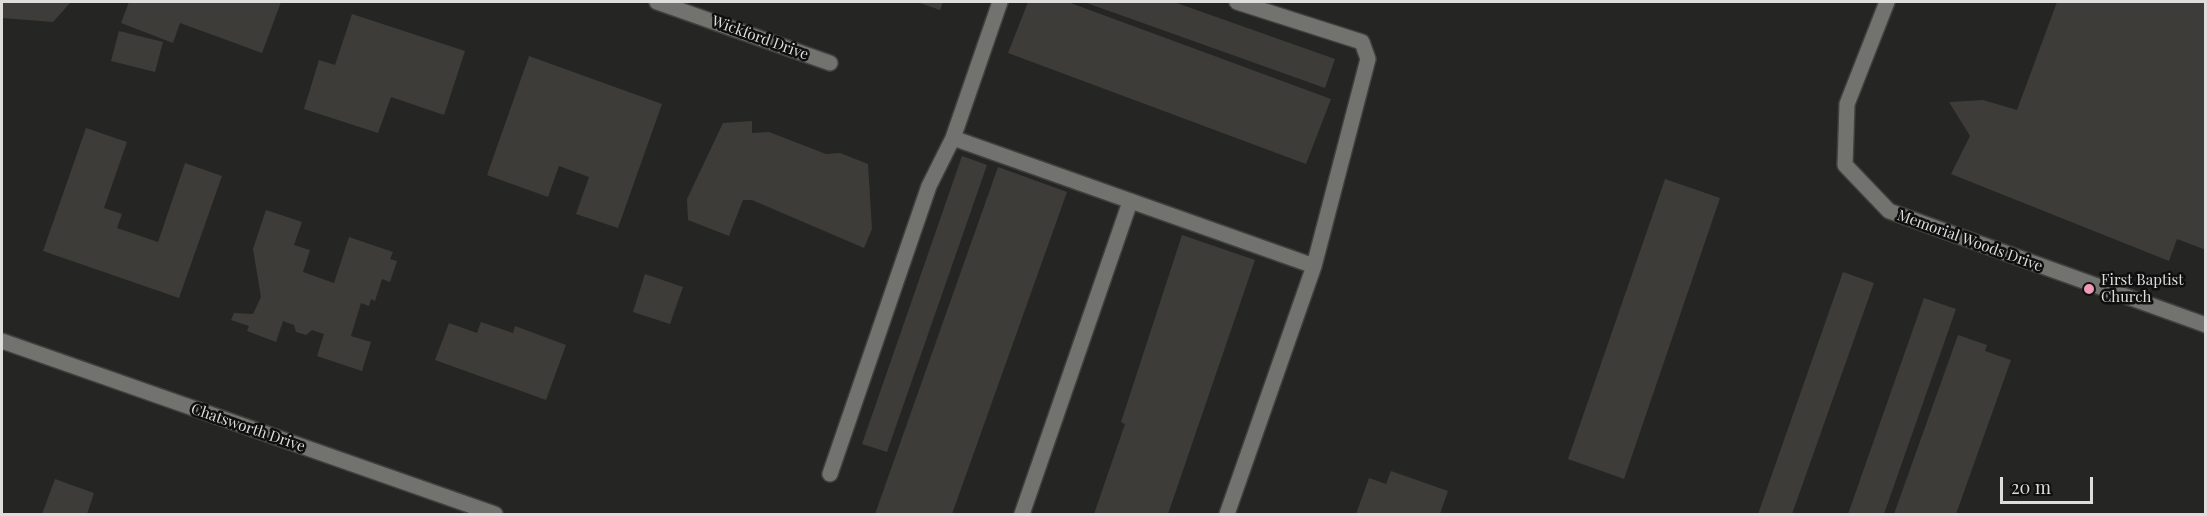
<!DOCTYPE html>
<html>
<head>
<meta charset="utf-8">
<style>
	body { margin:0 }
	#map { position:relative; width:2207px; height:516px; overflow:hidden; background:#252623; font-family:"Playfair Display",serif }
	canvas { display:block }
	.frame { position:absolute; inset:0; border:3px solid #dddddc; pointer-events:none }
	.scale { position:absolute; left:2000px; top:477px; width:93px; height:27px; box-sizing:border-box; border:3px solid #dddddc; border-top:0; padding-left:8px; font-size:18px; line-height:21px; white-space:nowrap; color:#dddddc; -webkit-text-stroke:4px #0e0f0e; paint-order:stroke }
</style>
</head>
<body>
<div id="map">
<canvas width="2207" height="516"></canvas>
<div class="frame"></div>
<div class="scale">20 m</div>
</div>
<script>
const ctx = document.querySelector('canvas').getContext('2d');
ctx.lineJoin = 'round';
function paint(path, color) { ctx.fillStyle = color; ctx.fill(path, 'evenodd'); }
const poly = rows => new Path2D(rows.map(r => 'M' + r).join(''));
function trace(path, color, width, dash) { ctx.strokeStyle = color; ctx.lineWidth = width; ctx.lineCap = dash ? 'butt' : 'round'; ctx.setLineDash(dash || []); ctx.stroke(path); }
function label(font, color, halo, rows, align = 'center') {
  ctx.font = font + ' "Playfair Display",serif'; ctx.lineWidth = 5; ctx.setLineDash([]); ctx.textBaseline = 'middle'; ctx.strokeStyle = halo; ctx.fillStyle = color; for (const [text, x, y, turn = 0] of rows) {
    ctx.save(); ctx.translate(x, y); ctx.rotate((+turn || 0) * Math.PI / 180); ctx.textAlign = isNaN(turn) ? turn : align; if (halo) ctx.strokeText(text, 0, 0); ctx.fillText(text, 0, 0); ctx.restore();
  }
}
paint(poly([
	[2,2,71,2,53,22,2,18],
	[129,2,281,2,262,53,180,23,173,43,121,23],
	[917,2,943,2,940,10],
	[1028,2,1068,2,1331,99,1306,164,1008,53],
	[1084,2,1174,2,1335,59,1325,88],
	[2057,2,2206,2,2206,250,2177,239,2169,261,1951,174,1970,136,1949,102,1983,100,2017,110],
	[352,14,465,51,444,115,391,97,378,133,304,109,319,60,335,65],
	[119,31,163,42,155,72,111,61],
	[529,56,662,104,618,228,576,214,589,177,559,166,548,197,487,175],
	[752,121,752,133,769,132,826,154,840,153,868,164,872,229,864,248,752,200,743,200,729,236,688,220,687,199,723,123],
	[86,128,127,142,104,208,122,214,117,228,158,242,185,163,222,176,179,298,43,251],
	[962,156,987,165,887,452,862,444],
	[998,167,1067,192,952,514,875,514],
	[1665,179,1720,198,1624,479,1568,459],
	[266,210,302,222,294,245,310,250,303,272,334,283,349,237,393,252,390,259,397,261,390,282,382,279,375,301,371,299,369,306,361,303,351,336,371,342,362,371,317,356,324,334,312,330,306,335,296,332,294,325,283,321,276,342,247,331,249,326,231,320,234,313,253,314,261,297,253,249],
	[1182,235,1255,260,1168,514,1094,514,1125,424,1121,422],
	[1843,272,1874,283,1792,514,1758,514],
	[645,274,683,287,670,324,633,312],
	[1924,298,1956,309,1884,514,1848,514],
	[481,322,513,333,515,326,566,345,546,400,435,360,449,323,477,333],
	[1958,335,1987,345,1985,351,2011,360,1956,514,1894,514],
	[1391,471,1448,491,1440,514,1356,514,1369,478,1386,484],
	[55,479,94,493,87,514,42,514]
]), '#3d3c39');
const minor = poly([
	[657,2,830,63],
	[1887,2,1847,104,1845,165,1889,211,2206,325],
	[953,138,1314,266,1368,59,1362,42,1237,2],
	[2,341,495,514],
	[830,474,929,186,953,138,1000,2],
	[1022,514,1130,202],
	[1227,514,1314,266]
]);
trace(minor, '#40403f', 18);
trace(minor, '#72726f', 15);
for (const [x, y, r, color] of [
	[2089,289,6,"#f09ab7"]
]) { const dot = new Path2D(); dot.arc(x, y, r, 0, 2 * Math.PI); ctx.fillStyle = color; ctx.fill(dot); trace(dot, '#0e0f0e', 2); }
label('15px', '#dddddc', '#0e0f0e', [
	["Wickford Drive",760,38,20],
	["Memorial Woods Drive",1970,241,20],
	["Chatsworth Drive",248,428,19]
]);
label('15px', '#dddddc', '#0e0f0e', [
	["First Baptist",2101,280],
	["Church",2101,297]
], 'left');
</script>
</body>
</html>
